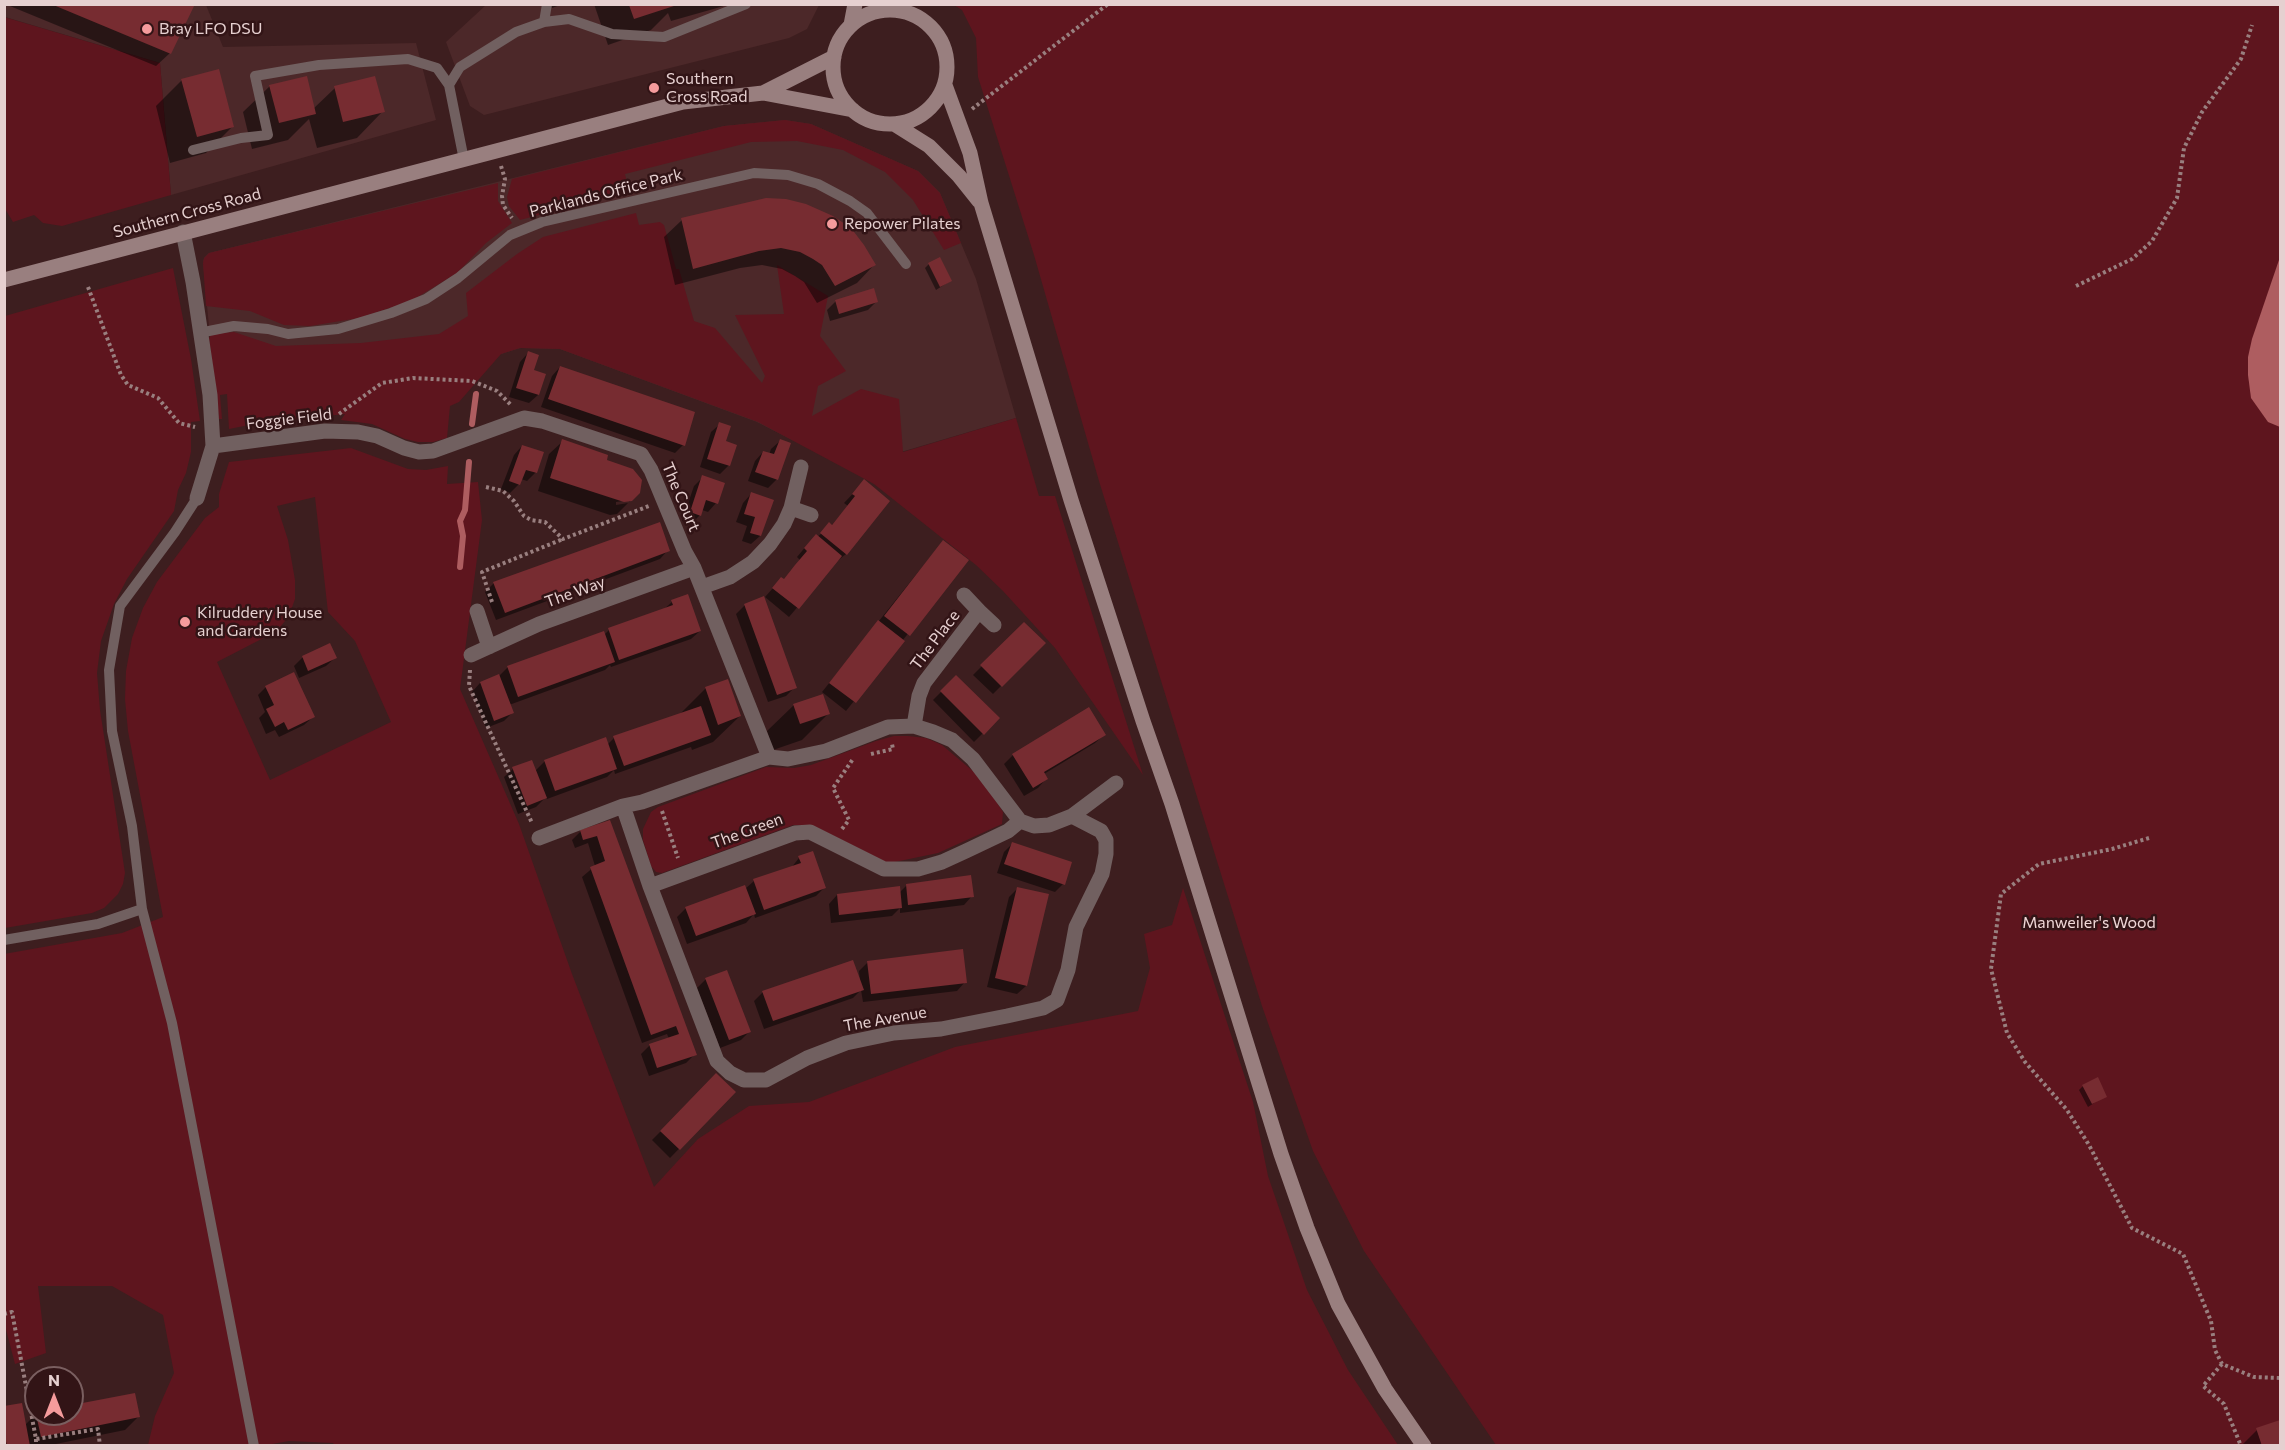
<!DOCTYPE html>
<html>
<head>
<meta charset="utf-8">
<style>
	body { margin:0 }
	#map { position:relative; width:2285px; height:1450px; overflow:hidden; background:#3d1e1f; font-family:Commissioner,sans-serif }
	canvas { display:block }
	.frame { position:absolute; inset:0; border:6px solid #e6d0d0; pointer-events:none }
	.north { position:absolute; left:24px; top:1366px; width:60px; height:60px; box-sizing:border-box; background:#321416; border:2px solid #7a5f60; border-radius:50%; rotate:0deg; font-size:16px; font-weight:700; line-height:24px; text-align:center; color:#e6d0d0 }
	.north::after { content:''; display:block; margin:auto; width:21px; height:27px; background:#f59b9c; clip-path:polygon(50% 0,100% 100%,50% 72%,0 100%) }
</style>
</head>
<body>
<div id="map">
<canvas width="2285" height="1450"></canvas>
<div class="frame"></div>
<div class="north">N</div>
</div>
<script>
const ctx = document.querySelector('canvas').getContext('2d');
ctx.lineJoin = 'round';
function paint(path, color) { ctx.fillStyle = color; ctx.fill(path, 'evenodd'); }
const poly = rows => new Path2D(rows.map(r => 'M' + r).join(''));
function trace(path, color, width, dash) { ctx.strokeStyle = color; ctx.lineWidth = width; ctx.lineCap = dash ? 'butt' : 'round'; ctx.setLineDash(dash || []); ctx.stroke(path); }
function label(font, color, halo, rows, align = 'center') {
  ctx.font = font + ' Commissioner,sans-serif'; ctx.lineWidth = 5; ctx.setLineDash([]); ctx.textBaseline = 'middle'; ctx.strokeStyle = halo; ctx.fillStyle = color; for (const [text, x, y, turn = 0] of rows) {
    ctx.save(); ctx.translate(x, y); ctx.rotate((+turn || 0) * Math.PI / 180); ctx.textAlign = isNaN(turn) ? turn : align; if (halo) ctx.strokeText(text, 0, 0); ctx.fillText(text, 0, 0); ctx.restore();
  }
}
paint(poly([
	[4,5,206,5,223,47,416,43,436,120,171,195,160,63,5,17],
	[486,5,819,5,807,29,789,38,484,115,470,106,446,42],
	[785,120,811,124,918,171,940,193,976,279,1016,418,847,468,757,422,560,349,520,348,501,354,212,358,203,263,204,258,209,253,724,126]
]), '#4c2829');
paint(poly([
	[954,5,2280,5,2280,1445,1496,1445,1364,1251,1313,1151,1262,1006,1099,481,1034,255,978,77,976,38,962,10],
	[4,17,160,63,171,195,62,226,43,223,34,215,13,222,4,207],
	[785,120,811,124,918,171,940,193,961,243,944,250,913,200,885,172,843,150,797,141,751,142,625,174,629,191,520,220,509,206,507,197,512,179,724,126],
	[498,183,498,201,512,223,486,243,457,273,411,301,359,318,310,326,284,325,250,311,206,306,203,263,204,258,209,253],
	[636,213,639,225,660,222,664,225,676,269,679,269,694,321,715,328,762,383,765,376,735,315,784,314,777,265,828,296,820,336,846,371,818,386,812,416,861,389,899,399,903,452,1016,418,1039,496,1055,496,1143,775,1055,648,1003,591,976,565,874,484,758,422,560,349,520,348,501,354,459,402,450,406,447,438,433,442,418,442,405,439,372,424,341,420,345,414,254,424,229,429,227,394,220,395,222,419,219,419,209,338,212,334,234,332,276,346,361,343,439,334,468,316,466,293,517,254,543,237],
	[173,268,191,359,200,421,191,422,191,452,186,473,178,490,174,511,127,579,114,604,101,641,97,673,100,710,125,873,123,884,118,894,104,908,92,913,5,928,5,316],
	[351,448,408,469,426,470,448,466,447,484,478,482,482,520,460,689,519,824,572,974,654,1187,698,1139,749,1106,809,1102,955,1047,1138,1011,1150,968,1144,934,1172,925,1183,888,1253,1102,1268,1176,1307,1290,1348,1370,1398,1445,335,1446,333,1443,289,1441,261,1446,148,1445,155,1416,174,1373,163,1315,112,1286,38,1286,46,1353,15,1364,4,1322,4,954,122,933,163,917,128,731,125,699,126,671,132,638,143,608,157,582,205,518,219,507,219,494,229,462],
	[315,497,328,612,355,641,391,722,270,780,217,662,277,631,289,616,295,599,295,580,288,540,277,506],
	[894,736,908,736,926,738,942,745,974,772,987,787,1003,812,1002,824,938,853,890,863,880,861,805,825,793,825,662,873,656,872,651,866,643,840,643,829,651,812,658,807,766,767,794,768,811,765,876,741]
]), '#5e151e');
paint(poly([
	[2280,257,2280,427,2268,422,2251,398,2248,375,2248,357,2252,339]
]), '#ae5d60');
paint(poly([
	[5,4,193,4,170,53,156,66],
	[551,4,563,4,552,8],
	[594,4,731,4,671,21,668,13,651,30,608,45],
	[182,80,232,127,206,153,170,163,156,106],
	[270,86,313,109,335,88,383,111,357,138,317,148,309,119,288,140,252,149,243,112],
	[682,220,874,265,857,283,817,303,804,282,795,276,782,269,762,265,740,268,675,285,664,237],
	[929,264,950,281,936,290,925,268],
	[836,301,876,302,868,310,830,321,827,310],
	[528,353,532,371,544,375,538,395,529,403,509,397,520,362],
	[560,367,683,445,675,453,541,407,552,376],
	[720,424,729,465,720,474,700,467,711,432],
	[563,441,605,461,640,488,629,502,629,500,616,502,616,505,628,503,617,514,610,515,538,491,549,454],
	[780,441,777,479,768,488,748,481,755,461,763,452,769,455,771,449],
	[522,446,536,472,527,481,521,479,519,484,510,493,501,489,514,455],
	[703,477,716,503,708,512,702,510,700,515,691,524,682,521,694,486],
	[864,482,888,502,846,554,836,562,789,617,765,597,781,579,783,581,800,560,797,557,807,545,831,526,848,506,844,503],
	[751,494,760,536,751,544,742,541,747,526,736,522,743,503],
	[668,550,660,559,496,620,485,592,494,583],
	[935,551,967,560,846,711,822,692],
	[672,602,700,631,691,639,611,667,610,665,605,670,509,705,512,713,504,721,486,728,472,692,480,683,499,676,508,667,604,635,609,630,663,610],
	[745,605,795,687,786,696,768,702,736,614],
	[1024,624,1044,643,993,694,973,675],
	[329,645,335,658,326,666,299,678,294,666,302,658],
	[956,677,998,718,974,742,933,700],
	[266,687,313,717,304,725,279,737,275,730,266,734,259,718,265,712,258,695],
	[706,688,740,716,713,742,692,750,691,747,615,774,614,770,607,777,547,799,546,797,536,807,518,814,504,777,513,769,535,771,545,761,607,745,614,738,679,715],
	[794,705,828,714,802,740,773,750,767,731],
	[1104,735,1095,743,1044,774,1046,779,1038,788,1024,796,1004,764,1013,755],
	[609,822,695,1054,686,1063,649,1076,641,1054,650,1045,669,1039,667,1034,642,1043,582,877,595,866,588,843,575,848,572,840,581,831],
	[1012,844,1063,884,1055,892,997,873,1004,852],
	[799,858,824,888,816,896,755,918,754,914,746,923,687,944,677,917,686,908,745,889,754,881,791,868],
	[906,886,972,896,964,905,900,913,900,908,892,916,831,923,829,904,837,895,899,893],
	[1018,888,1026,986,1017,994,987,987,1009,897],
	[868,962,965,982,957,991,863,1002,861,990,853,998,764,1029,754,1001,763,992,860,981,859,971],
	[706,979,749,1032,741,1040,720,1048,697,988],
	[717,1075,734,1092,670,1158,652,1140],
	[2083,1086,2105,1096,2088,1107,2079,1090],
	[72,1407,138,1417,125,1430,46,1446,4,1446,4,1408,25,1425,36,1414,72,1414],
	[2280,1421,2280,1446,2241,1446,2257,1430]
]), '#0007');
trace(poly([
	[472,424,476,394],
	[460,567,463,536,460,521,465,510,469,462]
]), '#ae5d60', 6);
paint(poly([
	[51,4,195,4,171,54],
	[629,5,677,5,634,19],
	[219,69,234,127,197,137,181,79],
	[307,76,316,114,279,123,269,85],
	[375,76,385,112,343,122,334,86],
	[766,198,786,199,806,204,833,216,851,228,864,245,876,265,835,286,822,265,813,259,800,252,781,248,759,251,693,269,681,218],
	[940,257,952,281,940,287,928,263],
	[874,288,878,302,839,314,835,300],
	[528,351,539,355,534,370,546,374,539,395,516,388],
	[560,366,695,412,685,446,548,399],
	[719,422,731,426,726,441,737,445,730,466,707,459],
	[562,439,608,455,607,460,633,469,642,480,640,493,632,501,624,502,550,478],
	[780,439,791,443,778,480,755,472,763,451,774,454],
	[522,445,544,452,537,473,526,470,520,485,509,481],
	[702,475,725,483,718,504,706,500,701,516,690,512],
	[864,479,890,501,847,555,820,533,829,522,832,525,855,496,852,494],
	[751,492,774,500,761,536,750,533,755,517,744,514],
	[660,522,670,551,505,613,493,582],
	[816,534,842,556,799,609,772,588,781,577,784,579,795,565,807,551,804,548],
	[943,540,969,560,910,636,884,616],
	[688,594,701,631,619,660,608,628,673,605,671,600],
	[764,596,797,688,777,695,744,604],
	[878,620,905,641,856,703,829,683],
	[1024,622,1046,643,1002,687,980,665],
	[604,631,615,662,518,697,507,666],
	[330,643,337,658,308,671,302,656],
	[294,672,315,717,288,730,284,722,275,727,266,709,274,705,265,686],
	[499,674,514,713,494,721,480,682],
	[956,675,1000,718,984,735,940,691],
	[728,679,741,716,718,725,705,687],
	[823,694,830,714,800,724,793,704],
	[701,706,711,735,624,766,613,736],
	[1089,707,1106,735,1044,772,1048,779,1033,788,1012,754],
	[606,737,617,769,555,791,544,760],
	[532,760,547,798,527,806,512,767],
	[610,820,697,1055,657,1068,649,1044,679,1034,676,1026,651,1035,590,867,605,861,597,836,583,840,580,830],
	[1012,842,1072,862,1065,885,1004,864],
	[813,851,826,888,764,910,753,879,801,863,798,856],
	[971,875,974,897,908,905,906,884],
	[745,885,756,914,696,936,685,907],
	[900,886,902,908,839,915,837,894],
	[1017,887,1049,894,1027,986,995,978],
	[963,949,967,983,871,994,867,961],
	[853,960,864,990,773,1021,762,991],
	[727,970,751,1032,729,1040,705,978],
	[716,1073,736,1092,680,1150,660,1131],
	[2098,1077,2107,1097,2092,1104,2082,1085],
	[135,1393,140,1417,41,1437,36,1414,72,1414,72,1405],
	[22,1403,30,1446,7,1446,4,1432,4,1406],
	[2280,1420,2280,1446,2262,1446,2256,1428]
]), '#772c31');
trace(poly([
	[972,109,1108,4],
	[501,166,505,179,502,196,503,205,512,218],
	[2076,286,2132,259,2152,241,2177,198,2184,148,2202,112,2241,59,2252,25],
	[88,287,121,375,128,385,158,398,179,423,195,427],
	[339,414,382,383,413,378,472,381,497,391,511,405],
	[486,487,503,491,514,501,524,516,531,520,545,522,563,539,649,506],
	[492,602,482,572,563,539],
	[470,670,469,686,532,823],
	[871,754,893,749,892,744],
	[662,811,678,858],
	[842,829,849,820,833,788,853,759],
	[2149,838,2112,849,2039,864,2001,894,1991,969,2007,1033,2025,1062,2067,1110,2089,1145,2132,1228,2183,1254,2211,1321,2215,1350,2222,1364,2254,1377,2280,1378],
	[4,1314,12,1312,36,1439,98,1429,100,1446],
	[2222,1364,2203,1386,2224,1404,2241,1446],
	[36,1439,36,1446]
]), '#997f7f', 4, [3, 3]);
trace(poly([
	[544,22,547,4],
	[193,150,241,138,268,135,255,76,319,65,408,59,437,68,449,85],
	[464,160,449,85,460,67,516,32,544,22,569,19,612,34,664,37,746,4],
	[199,333,234,326,268,329,288,334,338,329,391,313,426,299,458,278,510,235,542,222,754,173,788,175,818,184,850,201,867,213,906,264],
	[197,498,175,532,120,606,109,670,112,731,132,826,142,909,172,1023,254,1446],
	[4,940,98,924,142,909]
]), '#716060', 10);
trace(poly([
	[183,232,193,282,210,395,213,446,197,498],
	[213,446,325,431,358,432,377,436,404,448,419,452,433,451,524,418,542,421,641,454,651,470,685,552,694,568,769,757,642,802,623,806,539,838],
	[791,508,811,515],
	[702,587,730,577,753,562,770,544,784,524,791,508,801,467],
	[477,611,489,647],
	[979,611,994,625],
	[471,655,539,624,694,568],
	[914,726,919,696,924,683,979,611,964,595],
	[623,806,650,886,717,1061,730,1073,744,1080,766,1080,807,1058,846,1043,894,1033,941,1029,1007,1016,1043,1008,1057,1000,1068,970,1076,927,1102,874,1106,854,1106,840,1101,831,1072,816,1049,825,1034,826,1020,821,973,759,952,740,933,732,914,726,888,727,826,751,788,759,769,757],
	[1072,816,1116,783],
	[650,886,795,833,810,832,884,869,918,869,942,862,966,851,1008,831,1020,821]
]), '#716060', 15);
trace(poly([
	'833 67a57 57 0 1 1 114 0a57 57 0 1 1-114 0Z',
	[851,25,855,4],
	[945,85,970,153,981,203,1071,500,1143,721,1172,804,1281,1154,1307,1228,1338,1304,1385,1389,1424,1446],
	[763,93,834,57],
	[894,124,929,146,959,176,979,201],
	[4,280,683,102,763,93,853,110]
]), '#997f7f', 15);
for (const [x, y, r, color] of [
	[147,29,6,"#f59b9c"],
	[654,88,6,"#f59b9c"],
	[832,224,6,"#f59b9c"],
	[185,622,6,"#f59b9c"]
]) { const dot = new Path2D(); dot.arc(x, y, r, 0, 2 * Math.PI); ctx.fillStyle = color; ctx.fill(dot); trace(dot, '#321416', 2); }
label('16px', '#e6d0d0', '#321416', [
	["Bray LFO DSU",159,29],
	["Southern",666,79],
	["Cross Road",666,97],
	["Repower Pilates",844,224],
	["Kilruddery House",197,613],
	["and Gardens",197,631]
], 'left');
label('16px', '#e6d0d0', '#321416', [
	["Parklands Office Park",606,193,-14],
	["Southern Cross Road",187,213,-15],
	["Foggie Field",289,419,-7],
	["The Court",681,497,67],
	["The Way",575,592,-20],
	["The Place",935,640,-53],
	["The Green",747,831,-20],
	["The Avenue",885,1019,-10]
]);
label('16px', '#f1d8d8', '#321416', [
	["Manweiler's Wood",2089,923]
]);
</script>
</body>
</html>
